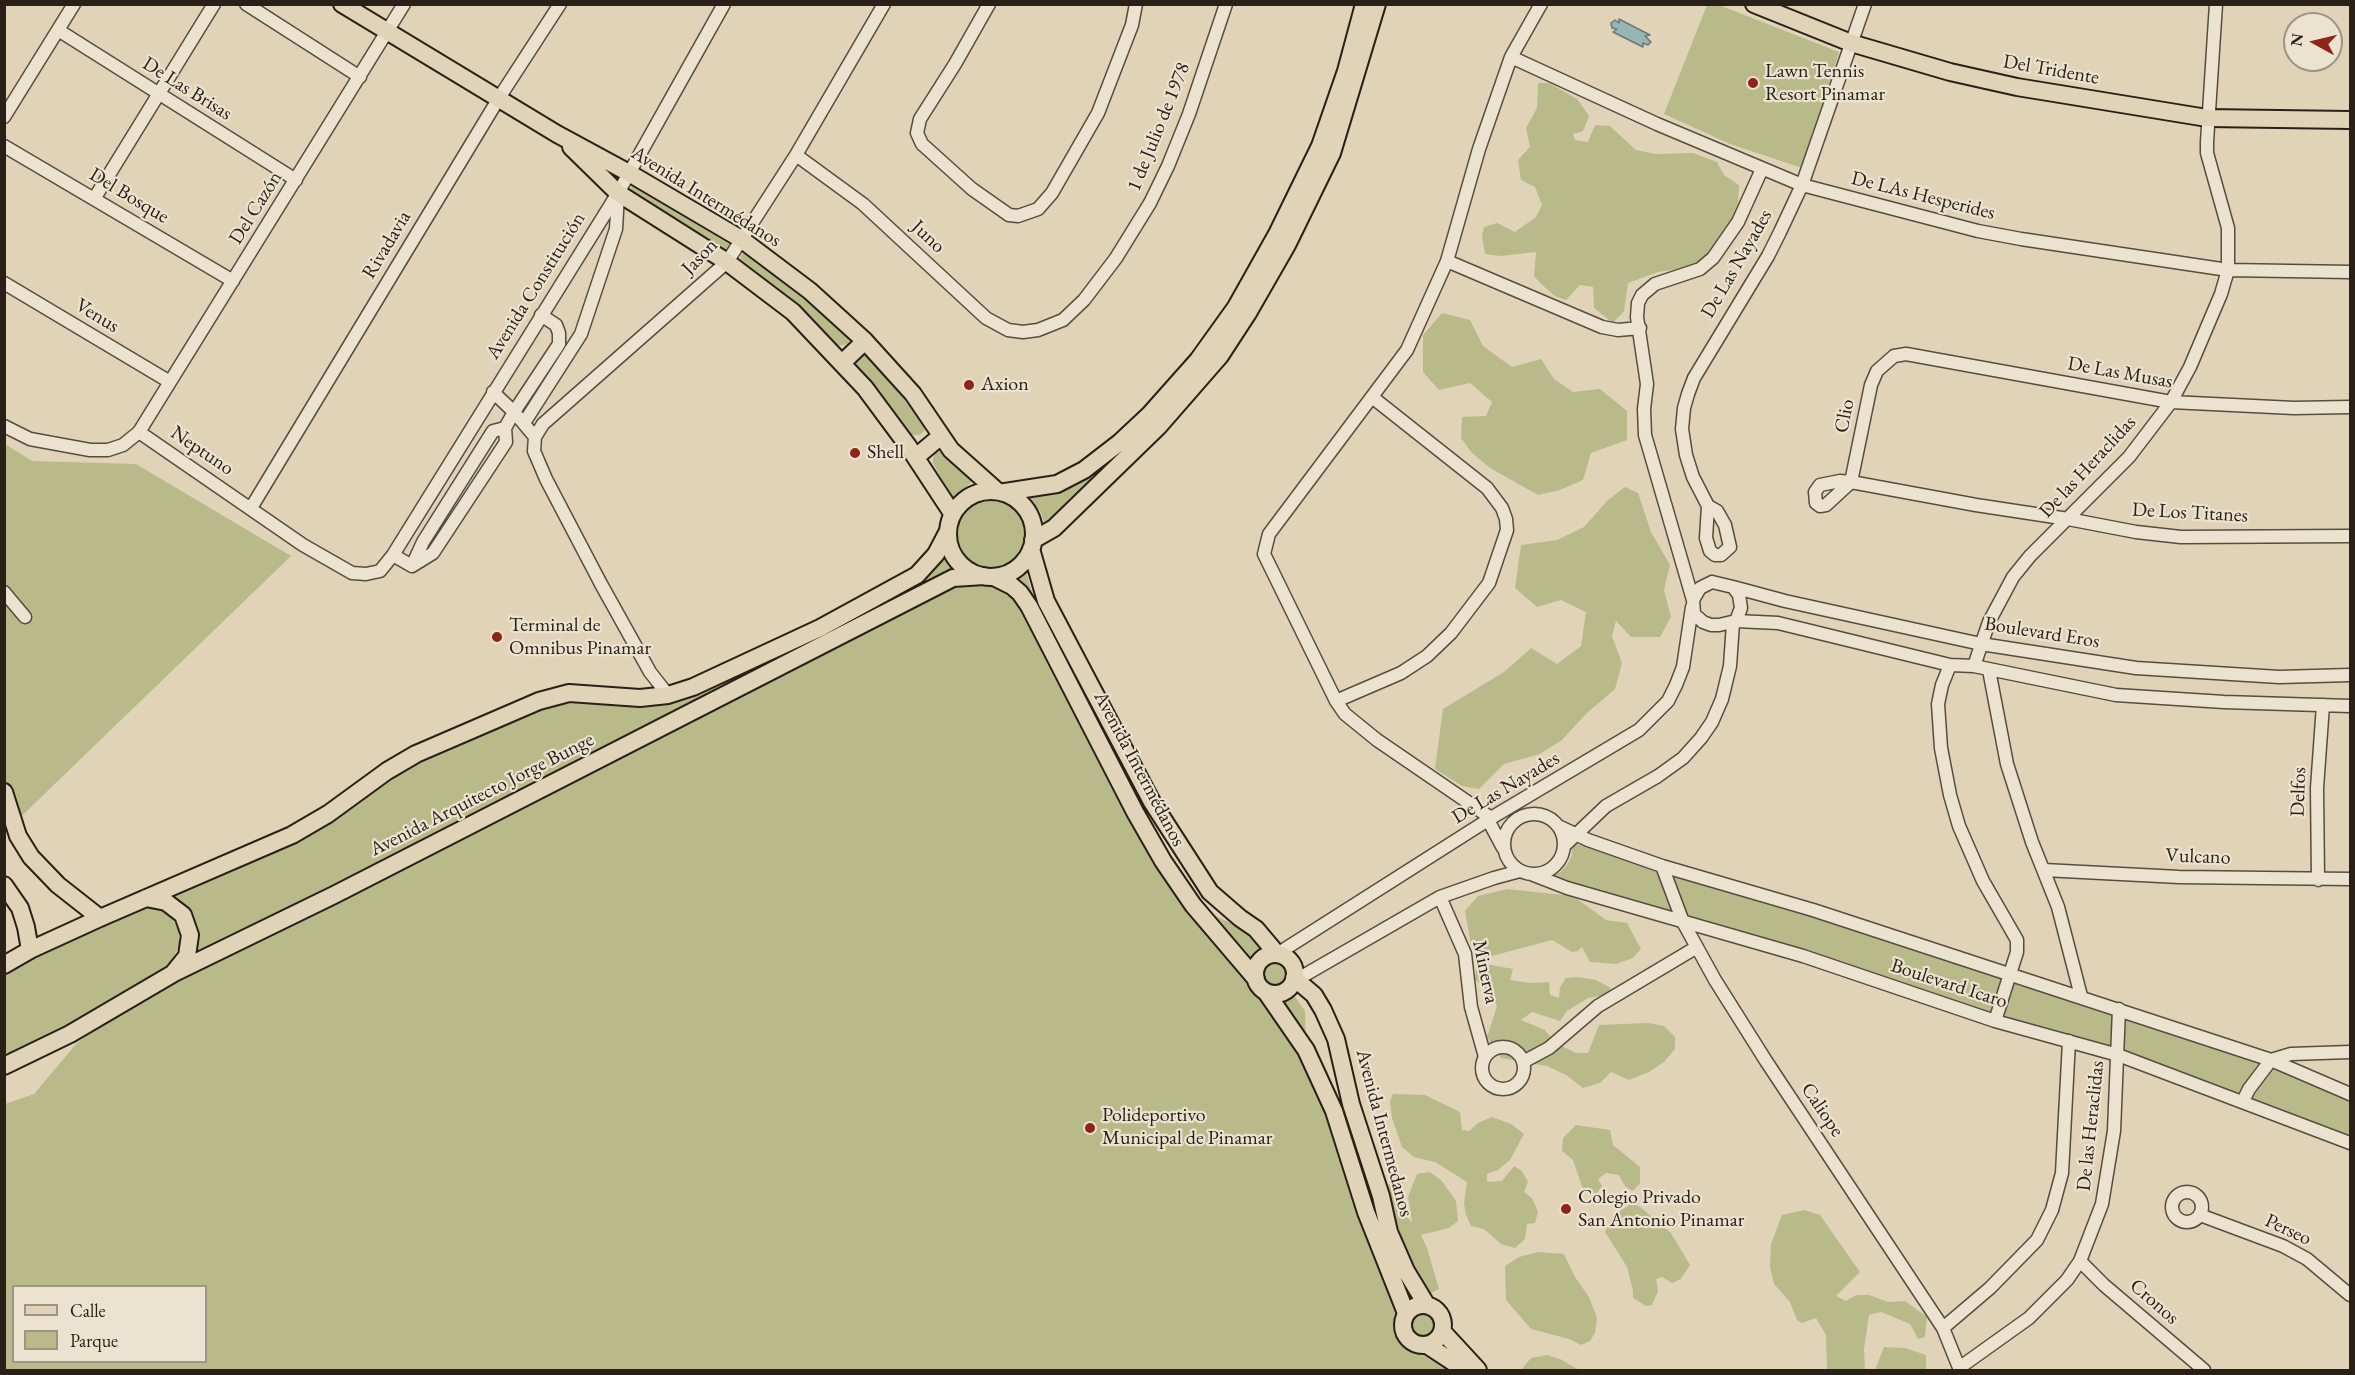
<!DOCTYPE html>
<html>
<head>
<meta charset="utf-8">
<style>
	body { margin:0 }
	#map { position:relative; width:2355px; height:1375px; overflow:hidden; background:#e1d3b7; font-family:"EB Garamond",serif }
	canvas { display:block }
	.frame { position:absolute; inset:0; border:6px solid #292017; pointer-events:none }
	.legend { position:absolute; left:12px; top:1285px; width:195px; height:78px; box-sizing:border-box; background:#ece2d0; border:2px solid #9e9486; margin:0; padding:8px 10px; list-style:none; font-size:18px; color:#292017 }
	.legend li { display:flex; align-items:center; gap:12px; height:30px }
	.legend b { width:30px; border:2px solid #9e9486 }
	.north { position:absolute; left:2283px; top:12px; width:60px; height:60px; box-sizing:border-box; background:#ece2d0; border:2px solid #9e9486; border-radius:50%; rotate:278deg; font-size:16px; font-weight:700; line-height:24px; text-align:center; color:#292017 }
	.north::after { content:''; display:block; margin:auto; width:21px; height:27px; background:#8f2418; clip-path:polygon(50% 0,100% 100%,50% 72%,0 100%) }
</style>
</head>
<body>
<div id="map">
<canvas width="2355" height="1375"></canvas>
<div class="frame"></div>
<ul class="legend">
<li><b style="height:8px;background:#e1d3b7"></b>Calle</li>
<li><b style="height:16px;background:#b9ba8a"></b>Parque</li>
</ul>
<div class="north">N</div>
</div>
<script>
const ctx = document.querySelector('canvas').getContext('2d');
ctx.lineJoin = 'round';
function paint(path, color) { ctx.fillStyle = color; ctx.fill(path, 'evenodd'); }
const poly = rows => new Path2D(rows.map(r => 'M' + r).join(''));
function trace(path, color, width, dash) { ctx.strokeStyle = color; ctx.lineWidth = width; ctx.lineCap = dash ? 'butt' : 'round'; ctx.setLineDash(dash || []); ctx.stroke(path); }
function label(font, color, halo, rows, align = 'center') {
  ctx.font = font + ' "EB Garamond",serif'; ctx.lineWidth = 4.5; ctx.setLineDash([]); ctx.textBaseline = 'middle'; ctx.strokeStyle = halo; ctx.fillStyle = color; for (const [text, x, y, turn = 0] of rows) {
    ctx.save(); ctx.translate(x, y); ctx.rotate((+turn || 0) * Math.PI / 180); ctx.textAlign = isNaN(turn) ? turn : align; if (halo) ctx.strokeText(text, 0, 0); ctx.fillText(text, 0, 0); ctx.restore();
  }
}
paint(poly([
	[1707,5,1719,5,1839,52,1802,168,1730,144,1664,114],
	[1538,83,1549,83,1577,99,1589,116,1583,131,1573,134,1575,140,1588,142,1595,125,1610,126,1636,150,1656,154,1693,153,1717,162,1724,175,1739,185,1738,203,1727,229,1710,252,1692,267,1658,272,1628,283,1624,311,1613,323,1594,308,1593,287,1580,285,1566,300,1555,296,1541,284,1534,276,1536,252,1501,256,1485,254,1482,237,1484,227,1497,223,1515,232,1536,217,1542,205,1535,187,1521,180,1518,160,1530,147,1526,128,1537,108],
	[632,186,636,186,729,244,730,249,726,252,629,192],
	[746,252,801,290,850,337,848,344,838,346,790,302,740,264,741,255],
	[1442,313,1470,320,1483,346,1512,367,1541,359,1554,379,1573,392,1600,389,1627,411,1627,440,1591,453,1583,480,1560,490,1538,495,1490,468,1472,453,1461,438,1462,417,1486,416,1492,402,1470,383,1439,390,1423,372,1423,335],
	[861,355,866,355,871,358,924,424,925,430,920,435,911,435,857,370,855,362],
	[5,444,32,461,136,464,291,556,5,832],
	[937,452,942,452,972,482,952,498,933,463,933,458],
	[1104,467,1107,469,1045,526,1041,513,1030,497,1063,490,1093,476],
	[1625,487,1638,493,1651,532,1670,565,1664,590,1671,617,1660,637,1631,637,1616,621,1612,636,1622,663,1615,689,1587,713,1562,740,1540,754,1504,764,1479,789,1462,786,1435,769,1443,709,1504,672,1531,648,1557,664,1581,646,1586,612,1561,600,1537,607,1515,588,1521,545,1557,540,1584,527,1608,500],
	'953 534a36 36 0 1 1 72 0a36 36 0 1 1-72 0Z',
	[945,548,949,560,960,571,473,813,194,955,195,929,191,912,185,904,173,895,392,776,531,714,563,704,592,701,652,705,674,701,861,613],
	[1026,571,1030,586,1042,615,1014,579],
	[953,578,1012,586,1193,905,1249,932,1292,964,1294,971,1294,995,1305,1011,1306,1050,1383,1258,1421,1305,1433,1306,1439,1311,1444,1324,1474,1370,5,1370,5,1104,34,1094,77,1043,174,973],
	[14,1286,206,1286,206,1362,14,1362],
	[1572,843,1662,866,2119,1009,2350,1094,2350,1143,2118,1055,1549,876,1561,872,1567,865,1572,855],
	[1507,889,1573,896,1606,920,1627,923,1641,949,1633,958,1616,964,1590,962,1582,947,1578,951,1572,952,1552,940,1488,957,1486,964,1513,969,1510,980,1530,983,1549,982,1550,995,1559,998,1560,987,1566,978,1578,977,1596,980,1611,988,1606,995,1588,998,1567,1011,1560,1021,1532,1012,1521,1020,1545,1030,1554,1042,1576,1053,1588,1053,1599,1025,1648,1023,1664,1026,1675,1037,1675,1049,1664,1062,1649,1072,1629,1080,1611,1072,1600,1083,1583,1088,1566,1075,1547,1066,1501,1058,1487,1037,1497,1006,1492,996,1475,979,1477,960,1471,945,1465,911,1478,896],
	[153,905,168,911,179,930,179,945,168,970,46,1038,15,1053,5,1053,4,973,66,939,138,907],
	[1393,1094,1425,1095,1460,1112,1462,1130,1469,1131,1478,1123,1492,1117,1511,1124,1524,1134,1510,1160,1498,1170,1487,1174,1487,1182,1502,1181,1514,1166,1522,1171,1528,1182,1524,1192,1532,1198,1538,1212,1535,1223,1527,1224,1525,1239,1515,1248,1501,1244,1484,1229,1471,1226,1466,1215,1464,1203,1467,1182,1435,1162,1414,1157,1402,1147,1392,1118,1390,1101],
	[1576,1125,1610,1130,1613,1145,1640,1167,1640,1183,1633,1191,1625,1186,1619,1175,1606,1173,1598,1179,1602,1186,1597,1193,1584,1192,1573,1160,1562,1151,1563,1138],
	[1430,1172,1441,1180,1456,1201,1458,1221,1449,1228,1421,1235,1427,1248,1439,1289,1431,1293,1412,1265,1403,1244,1397,1237,1390,1211,1388,1186,1393,1177,1403,1179,1402,1202,1408,1218,1412,1222,1408,1197,1417,1174],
	[1631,1204,1639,1206,1671,1233,1690,1265,1681,1279,1672,1283,1662,1277,1656,1279,1658,1291,1652,1305,1646,1306,1633,1298,1633,1291,1627,1267,1605,1232,1613,1215],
	[1804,1210,1820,1215,1860,1272,1836,1296,1846,1301,1856,1295,1869,1295,1888,1302,1905,1301,1927,1317,1925,1337,1918,1339,1910,1324,1891,1316,1881,1312,1869,1315,1864,1349,1865,1370,1827,1370,1826,1335,1816,1318,1802,1323,1797,1320,1790,1302,1774,1284,1770,1267,1771,1244,1782,1215],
	[1538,1252,1564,1254,1575,1277,1589,1297,1597,1318,1595,1333,1590,1341,1581,1345,1569,1339,1531,1329,1506,1300,1505,1266,1519,1257],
	[1884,1347,1905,1348,1926,1355,1926,1370,1875,1370],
	[1547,1355,1560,1359,1579,1370,1521,1370,1531,1358]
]), '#b9ba8a');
const water = poly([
	[1619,19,1650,35,1645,36,1651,42,1648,45,1643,43,1643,47,1613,32,1617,29,1612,28,1611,23,1615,20,1619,23,1619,19]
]);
paint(water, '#96b6b6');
trace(water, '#6a7a76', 1.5);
const minor = poly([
	[246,4,360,77],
	[989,4,955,64,920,119,917,133,922,144,972,189,1009,215,1018,216,1038,209,1052,193,1098,113,1132,25,1136,4],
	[58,30,296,180],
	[1511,57,1657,124,1802,185,1978,231,2021,239,2228,270,2350,272],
	[4,117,74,4],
	[4,146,233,281],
	[796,155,863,204,986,318,1008,330,1023,332,1038,330,1063,320,1084,300,1116,258,1150,203,1168,166,1189,114,1226,4],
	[94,199,214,4],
	[1447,261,1602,327,1618,330,1640,328],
	[4,283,170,382],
	[541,315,556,325,559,333,559,344,514,412,535,437,534,451,546,479,601,584,650,672,668,695],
	[524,423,581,334,616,229,618,195],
	[4,426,30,439,90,450,108,450,123,445,139,432,404,4],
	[139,432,303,545,352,573,366,574,380,571,393,555,618,193,724,4],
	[535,437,543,424,727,262,796,155,884,4],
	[1851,482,1826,505,1820,506,1816,503,1815,492,1820,485,1840,481,1851,482,1976,505,2068,519,2136,532,2181,537,2350,536],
	[1851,482,1871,385,1877,371,1894,356,1906,354,2171,402,2294,408,2350,407],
	[1708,506,1706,538,1710,551,1715,555,1721,555,1730,547,1725,525,1717,511,1708,506,1693,477,1686,455,1682,429,1684,408,1688,394,1694,378,1768,256,1780,232,1802,185,1865,4],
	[251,508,499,98,560,4],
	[393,555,412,566,433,553,506,442,505,428,514,412,493,392],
	[412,566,423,542,493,431,505,428],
	[1712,582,1733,587,1739,595,1741,608,1736,621,1719,625,1711,625,1703,622,1694,614,1693,600,1700,588,1712,582],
	[1733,587,1785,601,1981,644,2136,668,2279,677,2350,675],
	[4,592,25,617],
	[1693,600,1645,435,1644,409,1647,384,1637,317,1638,303,1642,295,1655,284,1700,269,1713,258,1738,222,1762,169],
	[1736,621,1778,623,1950,665,1974,666,2116,695,2224,702,2350,706],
	[1950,665,1942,685,1938,704,1941,748,1950,795,1959,826,1983,881,2017,940,2017,952,1995,1021],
	[1974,666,1989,622,2013,577,2030,556,2129,457,2171,402,2190,367,2221,294,2228,270,2228,228,2207,153,2207,142,2216,4],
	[1989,670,2007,764,2032,842,2058,907,2081,996],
	[1336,701,1401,673,1427,656,1451,633,1489,583,1507,530,1506,519,1502,508,1487,488,1372,397],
	'1504 844a30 30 0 1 1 60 0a30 30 0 1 1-60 0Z',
	[1491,818,1377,740,1345,714,1336,701,1264,554,1269,534,1407,350,1447,261,1479,149,1511,57,1541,4],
	[1488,820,1503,848],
	[1558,826,1588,840,1662,866,1813,910,2271,1060,2350,1094],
	[1564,846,1606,806,1658,776,1683,758,1701,738,1712,722,1722,699,1730,666,1733,623],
	[1662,866,1683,922,1715,980,1766,1061,1943,1328,1960,1370],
	[2044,870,2179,877,2350,879],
	[1531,874,1567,888,1803,956,1995,1021,2118,1055,2350,1143],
	[2318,880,2317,788,2323,705],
	[1440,897,1465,954,1471,1007,1485,1057],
	[1277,954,1491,818,1639,730,1668,701,1676,685,1683,667,1692,607],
	[1294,978,1303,976,1440,897,1494,878,1520,871],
	'1482 1068a21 21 0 1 1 42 0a21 21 0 1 1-42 0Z',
	[1523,1062,1549,1048,1598,1006,1697,947],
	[2243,1101,2249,1089,2271,1060,2291,1054,2350,1052],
	'2172 1207a15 15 0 1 1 30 0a15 15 0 1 1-30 0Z',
	[2200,1215,2283,1246,2307,1259,2350,1295],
	[2080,1261,2104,1285,2204,1370],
	[1943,1328,1990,1288,2037,1240,2052,1210,2062,1173,2069,1041],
	[1959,1368,2029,1318,2067,1280,2080,1261,2102,1204,2114,1131,2119,1009]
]);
const major = poly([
	[342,4,557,134,629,173,741,239,810,291,865,341,913,394,951,450,997,491],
	[1754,4,1851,43,1950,72,2017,87,2207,118,2350,120],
	[571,147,618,193,727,262,793,312,865,388,908,446,952,513],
	[842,363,865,341],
	[916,457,941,436],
	'948 534a43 43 0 1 1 86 0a43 43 0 1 1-86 0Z',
	[1005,492,1057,484,1084,470,1119,443,1150,414,1198,360,1236,307,1277,234,1320,146,1346,71,1364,4],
	[1033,540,1054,528,1159,426,1220,356,1248,313,1287,245,1332,153,1377,4],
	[1031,549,1046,601,1152,802,1210,892,1240,918,1256,929,1277,954],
	[994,577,1012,586,1020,593,1029,606,1135,812,1163,861,1193,905,1256,979],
	[4,792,18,836,31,857,58,885,100,918],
	[4,885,20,908,26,927,30,950],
	[146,898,166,902,183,915,190,935,187,956,174,972],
	'1255 974a20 20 0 1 1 40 0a20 20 0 1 1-40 0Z',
	[4,965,30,950,100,918,292,835,328,814,387,771,416,754,539,701,569,693,640,698,668,695,693,687,820,628,917,575,936,554,947,533],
	[1294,978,1314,995,1323,1010,1336,1039,1351,1104,1381,1196,1389,1232,1406,1271,1426,1304],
	[1266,992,1306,1050,1334,1111,1366,1212,1406,1313],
	[4,1066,70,1034,174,973,334,895,953,578,984,576],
	'1403 1325a20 20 0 1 1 40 0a20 20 0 1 1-40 0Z',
	[1443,1332,1478,1370],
	[1427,1345,1465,1370]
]);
trace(minor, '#574d3f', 15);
trace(major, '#292017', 20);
trace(minor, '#ece2d0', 12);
trace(major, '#e1d3b7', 16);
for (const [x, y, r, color] of [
	[1753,83,6,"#8f2418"],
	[969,385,6,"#8f2418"],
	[855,453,6,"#8f2418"],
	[497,637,6,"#8f2418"],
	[1090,1128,6,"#8f2418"],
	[1566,1209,6,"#8f2418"]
]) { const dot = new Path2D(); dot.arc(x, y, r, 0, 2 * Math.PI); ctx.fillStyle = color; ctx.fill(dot); trace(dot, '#ece2d0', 2); }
label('20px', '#292017', '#ece2d0', [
	["Del Tridente",2051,70,10],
	["De Las Brisas",187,89,32],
	["1 de Julio de 1978",1159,127,-68],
	["Del Bosque",129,196,31],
	["De LAs Hesperides",1923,196,14],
	["Avenida Intermédanos",706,197,32],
	["Del Cazón",256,208,-58],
	["Juno",928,237,43],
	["Rivadavia",387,245,-59],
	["Jason",700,257,-46],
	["De Las Nayades",1737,264,-60],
	["Avenida Constitución",536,286,-58],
	["Venus",97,316,31],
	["De Las Musas",2120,373,10],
	["Clio",1845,416,-79],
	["Neptuno",202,451,34],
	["De las Heraclidas",2088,467,-47],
	["De Los Titanes",2190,513,3],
	["Boulevard Eros",2042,633,9],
	["Avenida Intermédanos",1139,769,62],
	["De Las Nayades",1506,788,-31],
	["Delfos",2299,792,-88],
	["Avenida Arquitecto Jorge Bunge",482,795,-27],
	["Vulcano",2198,857,2],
	["Minerva",1485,972,78],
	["Boulevard Icaro",1949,984,18],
	["Caliope",1822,1110,56],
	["De las Heraclidas",2091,1126,-84],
	["Avenida Intermedanos",1384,1133,75],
	["Perseo",2288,1230,25],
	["Cronos",2154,1302,41]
]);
label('20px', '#292017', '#ece2d0', [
	["Lawn Tennis",1765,72],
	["Resort Pinamar",1765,95],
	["Axion",981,385],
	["Shell",867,453],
	["Terminal de",509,626],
	["Omnibus Pinamar",509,649],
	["Polideportivo",1102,1116],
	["Municipal de Pinamar",1102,1139],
	["Colegio Privado",1578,1198],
	["San Antonio Pinamar",1578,1221]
], 'left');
</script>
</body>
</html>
